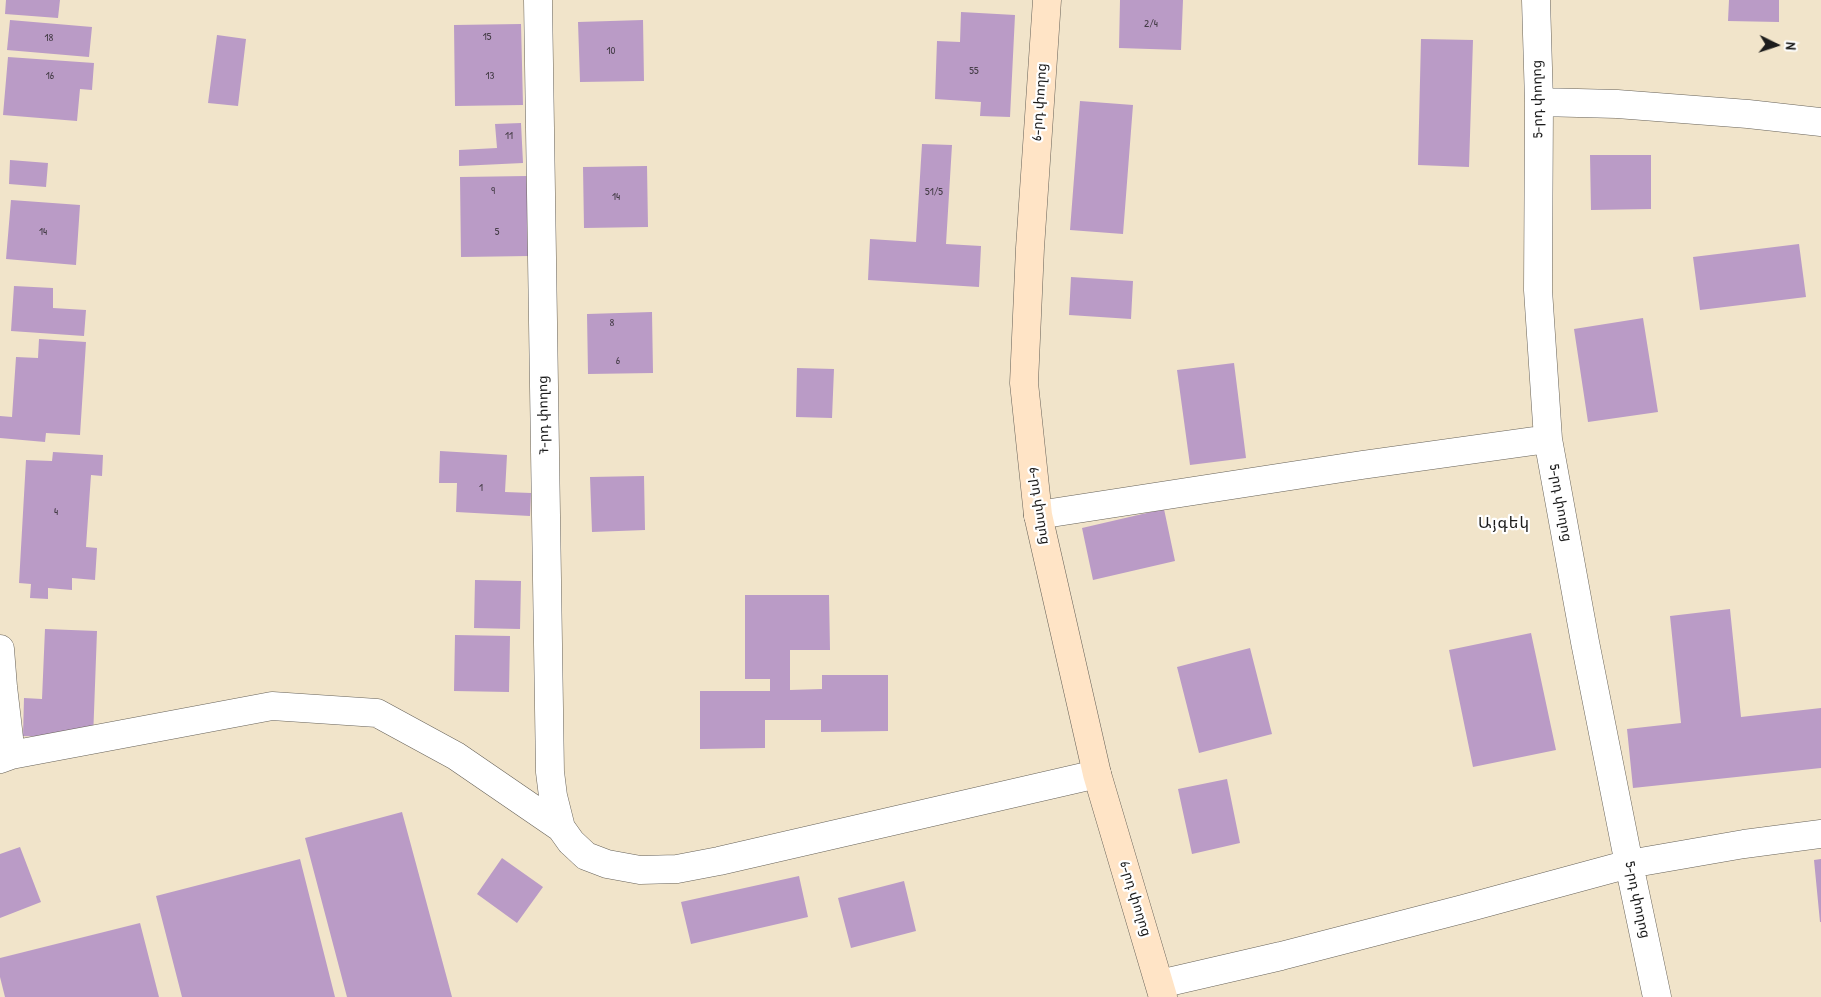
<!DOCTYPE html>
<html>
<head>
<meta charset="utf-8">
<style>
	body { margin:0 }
	#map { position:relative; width:1821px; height:997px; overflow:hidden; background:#f1e4ca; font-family:"Patrick Hand",sans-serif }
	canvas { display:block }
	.north { position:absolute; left:1751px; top:20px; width:50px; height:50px; -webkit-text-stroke:4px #fff; paint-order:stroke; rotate:94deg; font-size:14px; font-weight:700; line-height:20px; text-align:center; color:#1c1c1c }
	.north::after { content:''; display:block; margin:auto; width:18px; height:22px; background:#1c1c1c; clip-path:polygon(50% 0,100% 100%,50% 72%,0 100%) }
</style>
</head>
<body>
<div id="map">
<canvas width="1821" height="997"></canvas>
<div class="north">N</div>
</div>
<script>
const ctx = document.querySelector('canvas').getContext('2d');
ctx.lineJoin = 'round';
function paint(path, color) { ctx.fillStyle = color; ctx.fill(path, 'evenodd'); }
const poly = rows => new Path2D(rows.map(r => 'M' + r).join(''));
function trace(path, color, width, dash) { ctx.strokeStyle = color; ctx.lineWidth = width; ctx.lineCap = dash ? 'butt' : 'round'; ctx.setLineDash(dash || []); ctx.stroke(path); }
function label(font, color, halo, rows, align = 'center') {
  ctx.font = font + ' "Patrick Hand","Noto Sans Armenian",sans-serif'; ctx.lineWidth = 4.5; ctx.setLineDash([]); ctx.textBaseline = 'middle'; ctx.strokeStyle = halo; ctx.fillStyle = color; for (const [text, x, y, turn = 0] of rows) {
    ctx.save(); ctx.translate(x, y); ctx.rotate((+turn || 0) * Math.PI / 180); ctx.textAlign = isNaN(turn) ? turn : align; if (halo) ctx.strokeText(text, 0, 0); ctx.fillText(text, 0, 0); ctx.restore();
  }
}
paint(poly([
	[6,0,60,0,58,18,5,14],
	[1120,0,1183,0,1181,50,1119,48],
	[1729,0,1779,0,1779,22,1728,21],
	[961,12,1015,15,1010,117,980,116,981,102,935,99,937,41,960,42],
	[10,20,92,27,89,57,7,50],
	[643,20,644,81,580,82,578,22],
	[521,24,523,105,455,106,454,25],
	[217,35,246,39,238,106,208,103],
	[1421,39,1473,40,1469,167,1418,165],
	[8,57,94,63,92,90,80,89,77,121,3,115],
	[1080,101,1133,105,1123,234,1070,230],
	[521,123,523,163,459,166,459,150,497,148,495,124],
	[922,144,952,145,946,244,981,246,979,287,868,280,870,239,916,242],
	[1590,155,1651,155,1651,209,1591,210],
	[10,160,48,163,46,187,9,184],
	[647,166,648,227,584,228,583,167],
	[527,176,529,256,461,257,460,177],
	[11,200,80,205,76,265,6,259],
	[1799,244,1806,297,1700,310,1693,257],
	[1071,277,1133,281,1131,319,1069,315],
	[14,286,53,288,53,308,86,310,84,336,11,331],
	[652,312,653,373,588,374,587,314],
	[1643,318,1658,412,1588,422,1574,329],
	[39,339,86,342,80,435,46,433,45,442,0,438,0,416,12,417,16,357,38,358],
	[1234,363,1246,458,1190,465,1177,370],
	[797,368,834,369,832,418,796,417],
	[440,451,507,455,505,492,531,493,530,516,456,512,457,483,439,483],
	[53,452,103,455,102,476,91,475,86,547,97,548,95,580,72,578,72,590,48,588,48,599,30,598,31,584,19,583,26,460,52,461],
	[644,476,645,530,592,532,590,477],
	[1164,509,1175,561,1093,580,1082,528],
	[475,580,521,581,520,629,474,628],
	[745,595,829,595,830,650,790,650,790,690,822,689,822,675,888,675,888,731,821,732,821,720,765,720,765,748,700,749,700,691,770,691,770,679,745,679],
	[1730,609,1741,717,1821,708,1821,768,1633,788,1627,729,1681,723,1670,616],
	[45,629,97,631,93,739,23,736,24,698,42,699],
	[1531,633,1556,750,1473,767,1449,650],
	[455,635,510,636,509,692,454,691],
	[1250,648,1272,734,1199,753,1177,667],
	[1227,779,1240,843,1192,854,1178,789],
	[402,812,452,997,347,997,305,838],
	[20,847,41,902,0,918,0,854],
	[502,858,543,887,517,923,477,894],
	[300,859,335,997,182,997,156,896],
	[1821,859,1821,922,1820,922,1814,860],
	[799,876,808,917,691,944,681,902],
	[904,881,916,931,851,948,838,898],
	[140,923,159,997,5,997,0,977,0,958]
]), '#ba9bc6');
const street = poly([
	[538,0,550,772,553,796,561,828],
	[1536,0,1539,102,1538,290,1548,439,1585,642,1629,864,1657,997],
	[1539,102,1617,104,1748,114,1821,122],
	[1038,515,1362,465,1548,439],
	[0,649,3,687,11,755],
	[0,759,11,755,272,706,377,713,456,756,561,828,571,842,586,856,607,864,640,870,677,869,719,861,1097,774],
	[1160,984,1281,956,1463,909,1629,864,1744,844,1821,834]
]);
const secondary = poly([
	[1047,0,1030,248,1024,383,1038,515,1097,774,1163,997]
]);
trace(street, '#676259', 29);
trace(secondary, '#676259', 29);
trace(street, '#fff', 28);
trace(secondary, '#ffe4c6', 28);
label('11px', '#443c46', null, [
	["2/4",1151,24],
	["15",487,37],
	["18",49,38],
	["10",611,51],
	["55",974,71],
	["16",50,76],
	["13",490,76],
	["11",509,136],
	["9",493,191],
	["51/5",934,192],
	["14",616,197],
	["14",43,232],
	["5",497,232],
	["8",612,323],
	["6",618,361],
	["1",481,488],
	["4",56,512]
]);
label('14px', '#1c1c1c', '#fff', [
	["5-րդ փողոց",1538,99,-91],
	["6-րդ փողոց",1040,102,-86],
	["7-րդ փողոց",544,415,-91],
	["5-րդ փողոց",1560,503,80],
	["6-րդ փողոց",1039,506,81],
	["6-րդ փողոց",1135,899,73],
	["5-րդ փողոց",1637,900,78]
]);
ctx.letterSpacing = '1px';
label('16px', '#1c1c1c', '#fff', [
	["Այգեկ",1504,524]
]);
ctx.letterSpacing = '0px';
</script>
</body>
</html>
